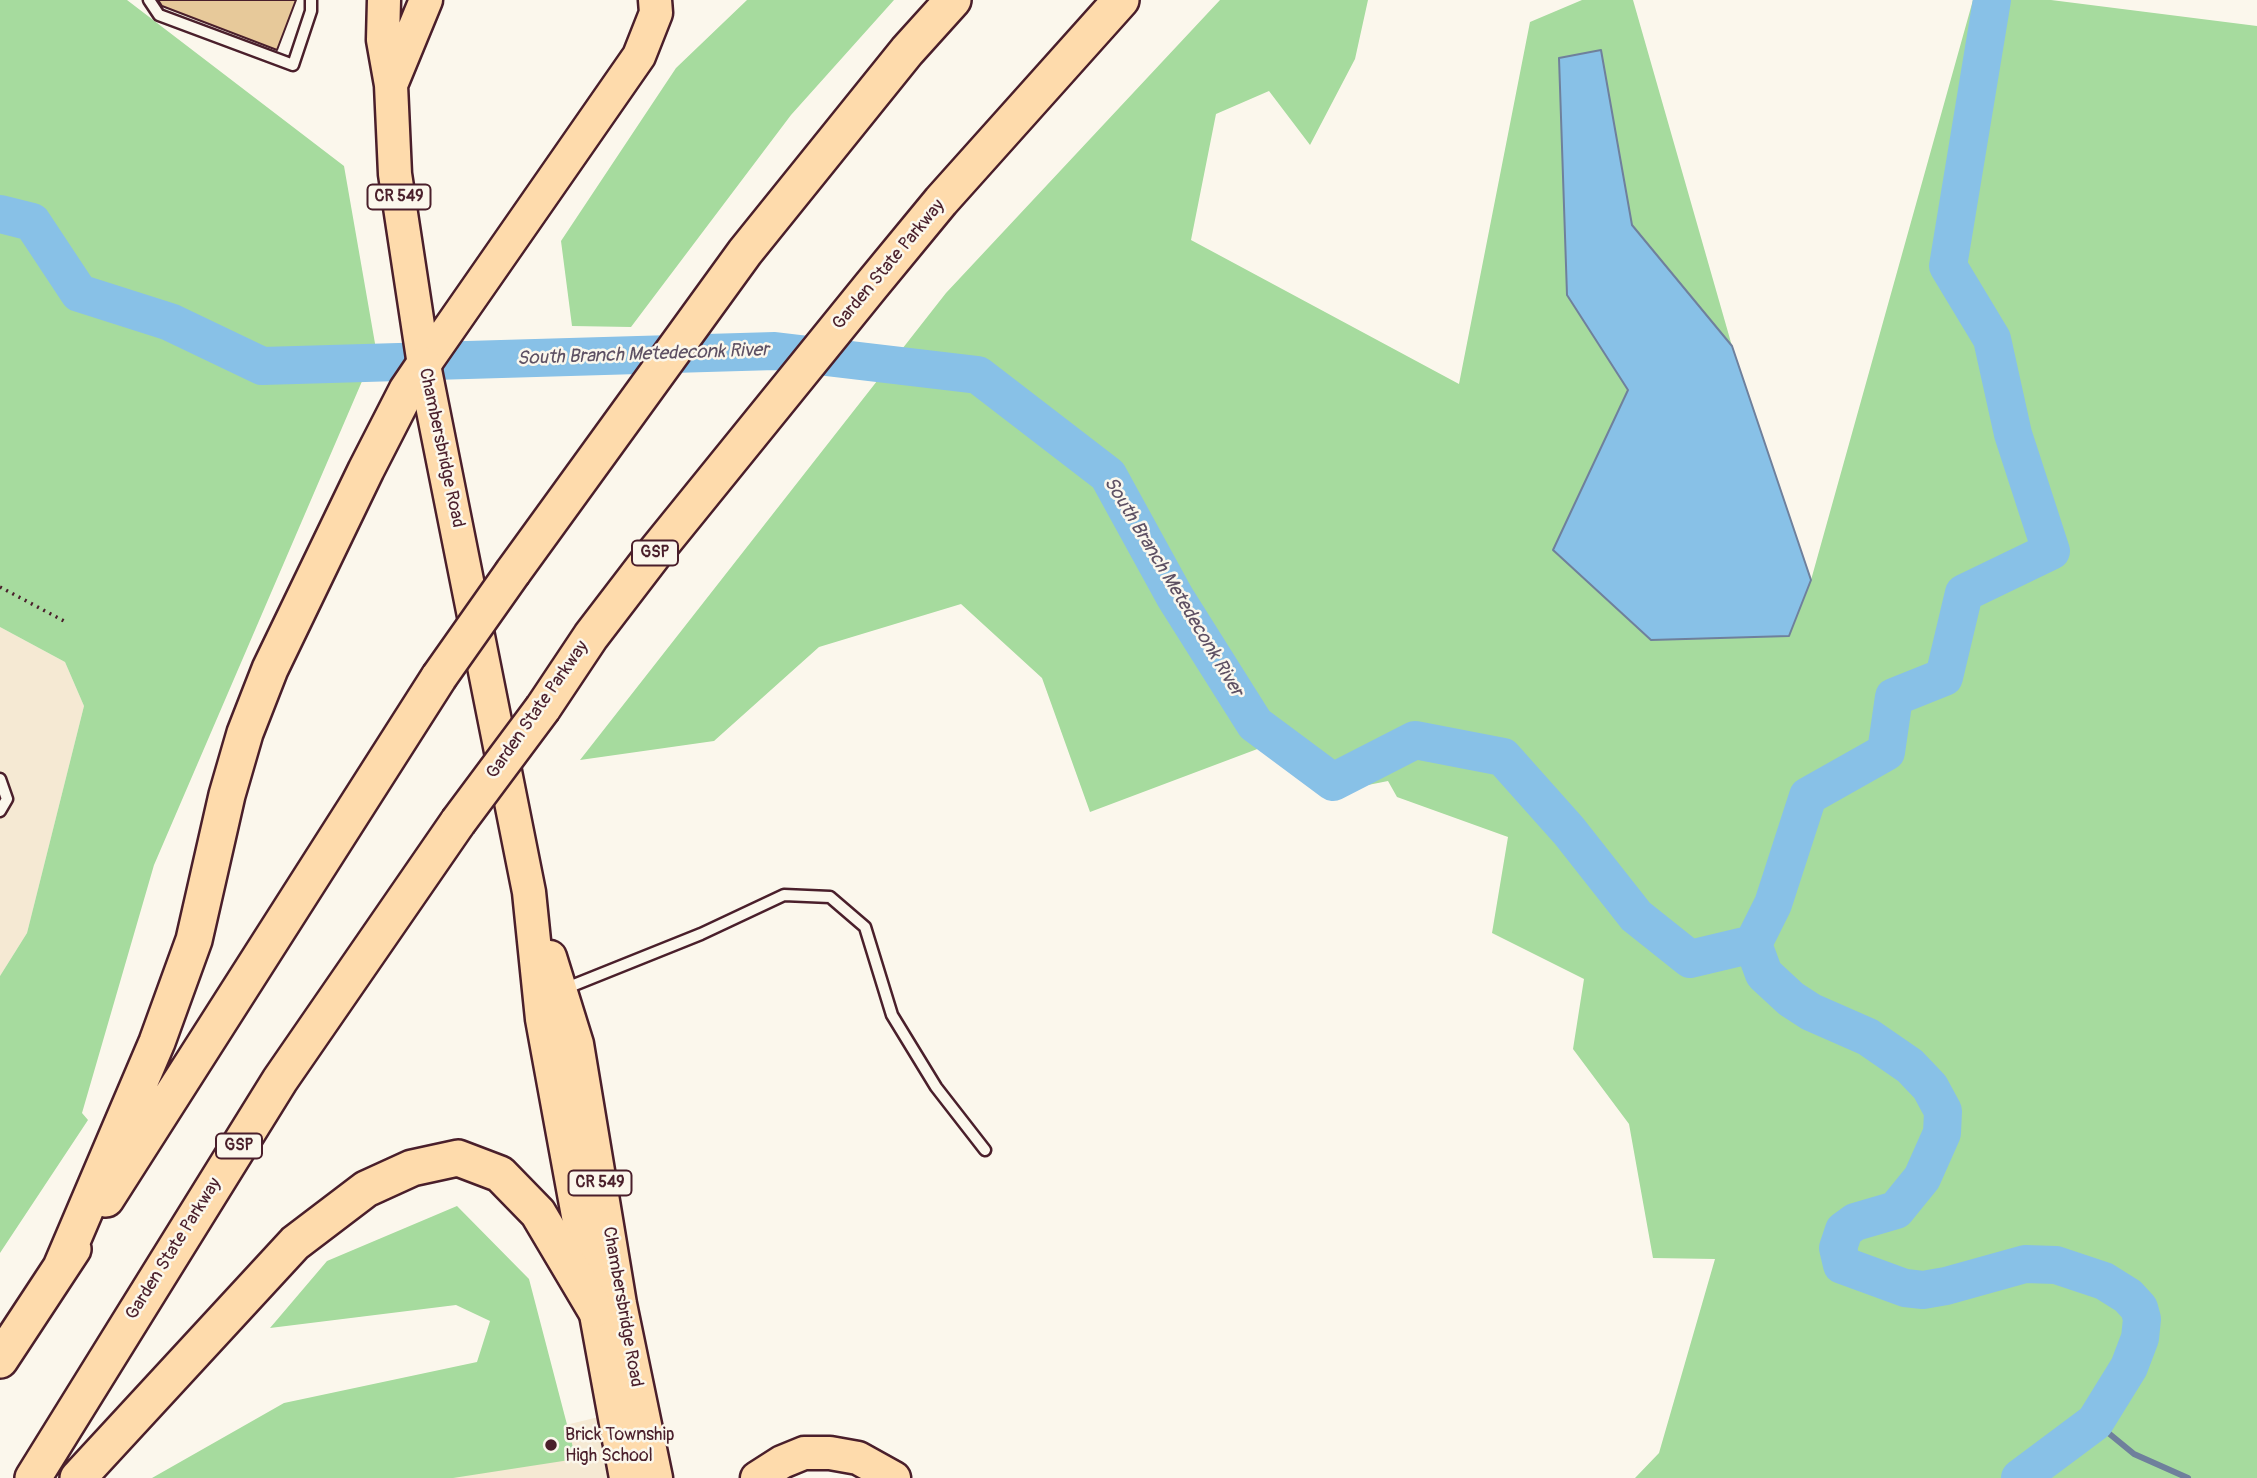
<!DOCTYPE html>
<html>
<head>
<meta charset="utf-8">
<style>
	body { margin:0 }
	canvas { display:block; background:#fbf7ec }
</style>
</head>
<body>
<canvas width="2257" height="1478"></canvas>
<script>
const ctx = document.querySelector('canvas').getContext('2d');
ctx.lineJoin = 'round';
function paint(path, color) { ctx.fillStyle = color; ctx.fill(path, 'evenodd'); }
const poly = rows => new Path2D(rows.map(r => 'M' + r).join(''));
function trace(path, color, width, dash) { ctx.strokeStyle = color; ctx.lineWidth = width; ctx.lineCap = dash ? 'butt' : 'round'; ctx.setLineDash(dash || []); ctx.stroke(path); }
function label(font, color, halo, rows, align = 'center') {
  ctx.font = font + ' Pangolin,sans-serif'; ctx.lineWidth = 5; ctx.setLineDash([]); ctx.textBaseline = 'middle'; ctx.strokeStyle = halo; ctx.fillStyle = color; for (const [text, x, y, turn = 0] of rows) {
    ctx.save(); ctx.translate(x, y); ctx.rotate((+turn || 0) * Math.PI / 180); ctx.textAlign = isNaN(turn) ? turn : align; if (halo) ctx.strokeText(text, 0, 0); ctx.fillText(text, 0, 0); ctx.restore();
  }
}
paint(poly([
	[0,627,65,662,84,706,27,933,0,976],
	[615,1413,627,1478,348,1478]
]), '#f5e9d3');
paint(poly([
	[0,0,127,0,344,166,380,372,366,372,154,865,82,1113,88,1120,0,1253,0,976,27,933,84,706,65,662,0,627],
	[747,0,894,0,791,115,631,327,572,326,561,241,676,68],
	[1220,0,1368,0,1355,59,1310,145,1269,91,1216,114,1191,240,1459,384,1530,22,1582,0,1633,0,1732,346,1632,225,1601,50,1567,295,1628,390,1554,550,1789,636,1811,580,1973,0,2051,0,2257,26,2257,1478,1635,1478,1659,1453,1715,1259,1653,1258,1629,1124,1573,1049,1584,979,1492,933,1508,837,1397,797,1388,781,1368,785,1268,745,1090,812,1042,678,961,604,819,647,714,741,580,760,946,293],
	[457,1206,529,1279,576,1459,453,1478,152,1478,284,1403,477,1362,490,1321,456,1305,270,1328,327,1261]
]), '#a6db9e');
const water = poly([
	[1601,50,1632,225,1732,346,1811,580,1789,636,1651,640,1553,550,1628,390,1567,295,1559,58,1601,50]
]);
paint(water, '#88c1e7');
trace(water, '#6f809c', 2);
trace(poly([
	[2095,1422,2134,1454,2188,1478]
]), '#6f809c', 6);
trace(poly([
	[0,214,32,222,79,293,170,322,262,366,775,351,978,375,1108,475,1175,597,1255,724,1333,782,1415,740,1503,757,1569,831,1636,916,1690,959,1753,944],
	[1753,944,1773,904,1808,796,1886,752,1894,697,1944,677,1964,593,2051,551,2013,434,1992,339,1948,266,1992,0],
	[1753,944,1764,974,1791,999,1811,1012,1868,1037,1910,1066,1930,1087,1943,1111,1942,1133,1922,1178,1896,1210,1855,1222,1844,1230,1838,1248,1842,1265,1905,1288,1923,1290,1946,1286,2025,1264,2056,1265,2104,1281,2128,1296,2139,1308,2142,1319,2140,1338,2129,1367,2095,1422,2020,1478]
]), '#88c1e7', 38);
const building = poly([
	[158,0,296,0,277,50,162,6,158,0]
]);
paint(building, '#e7c99a');
trace(building, '#4a1f2b', 2);
const lane = poly([
	[149,0,159,15,293,65,311,11,311,0],
	[0,779,7,799,0,811],
	[564,989,701,934,784,895,830,897,865,927,892,1015,936,1087,985,1150]
]);
const primary = poly([
	[384,0,383,40,391,85,395,174,424,365,529,892,542,1019,626,1478],
	[391,85,426,0],
	[424,365,639,56,656,13,655,0],
	[550,957,577,1044,620,1304,656,1478],
	[757,1478,782,1462,804,1453,830,1453,858,1458,894,1478]
]);
const highway = poly([
	[513,572,745,252,907,51,953,0],
	[543,708,591,636,653,555,871,286,941,201,1121,0],
	[106,1199,439,677],
	[61,1267,157,1042,194,940,227,795,245,733,270,669,366,470,407,390,424,365],
	[0,1360,73,1249],
	[33,1478,280,1080,458,822],
	[78,1478,295,1243,366,1189,412,1168,458,1158,500,1174,538,1213,595,1309]
]);
trace(lane, '#4a1f2b', 15);
trace(primary, '#4a1f2b', 37);
trace(highway, '#4a1f2b', 40);
trace(poly([
	[0,587,64,621]
]), '#4a1f2b', 3.5, [2, 5]);
trace(lane, '#fbf7ec', 10);
trace(primary, '#fedbac', 32);
trace(highway, '#fedbac', 35);
const highwayBridge = poly([
	[439,677,513,572],
	[458,822,543,708]
]);
trace(highwayBridge, '#4a1f2b', 40, []);
trace(highwayBridge, '#fedbac', 35);
for (const [x, y, r, color] of [
	[551,1445,7,"#4a1f2b"]
]) { const dot = new Path2D(); dot.arc(x, y, r, 0, 2 * Math.PI); ctx.fillStyle = color; ctx.fill(dot); trace(dot, '#fbf7ec', 2.5); }
for (const [x, y, w] of [
	[399,197,63],
	[655,553,46],
	[239,1146,46],
	[600,1183,63]
]) { const box = new Path2D(); box.roundRect(x - w / 2, y - 12.5, w, 25, 5); ctx.fillStyle = '#fbf7ec'; ctx.fill(box); trace(box, '#4a1f2b', 2); }
label('bold 16px', '#4a1f2b', null, [
	["CR 549",399,197],
	["GSP",655,553],
	["GSP",239,1146],
	["CR 549",600,1183]
]);
label('18px', '#4a1f2b', '#fbf7ec', [
	["Garden State Parkway",889,265,-50],
	["Chambersbridge Road",441,448,78],
	["Garden State Parkway",538,710,-55],
	["Garden State Parkway",174,1249,-58],
	["Chambersbridge Road",622,1307,80]
]);
label('18px', '#4a1f2b', '#fbf7ec', [
	["Brick Township",565,1435],
	["High School",565,1456]
], 'left');
label('italic 19px', '#5d5063', '#fbf7ec', [
	["South Branch Metedeconk River",643,355,-2],
	["South Branch Metedeconk River",1173,587,59]
]);
</script>
</body>
</html>
